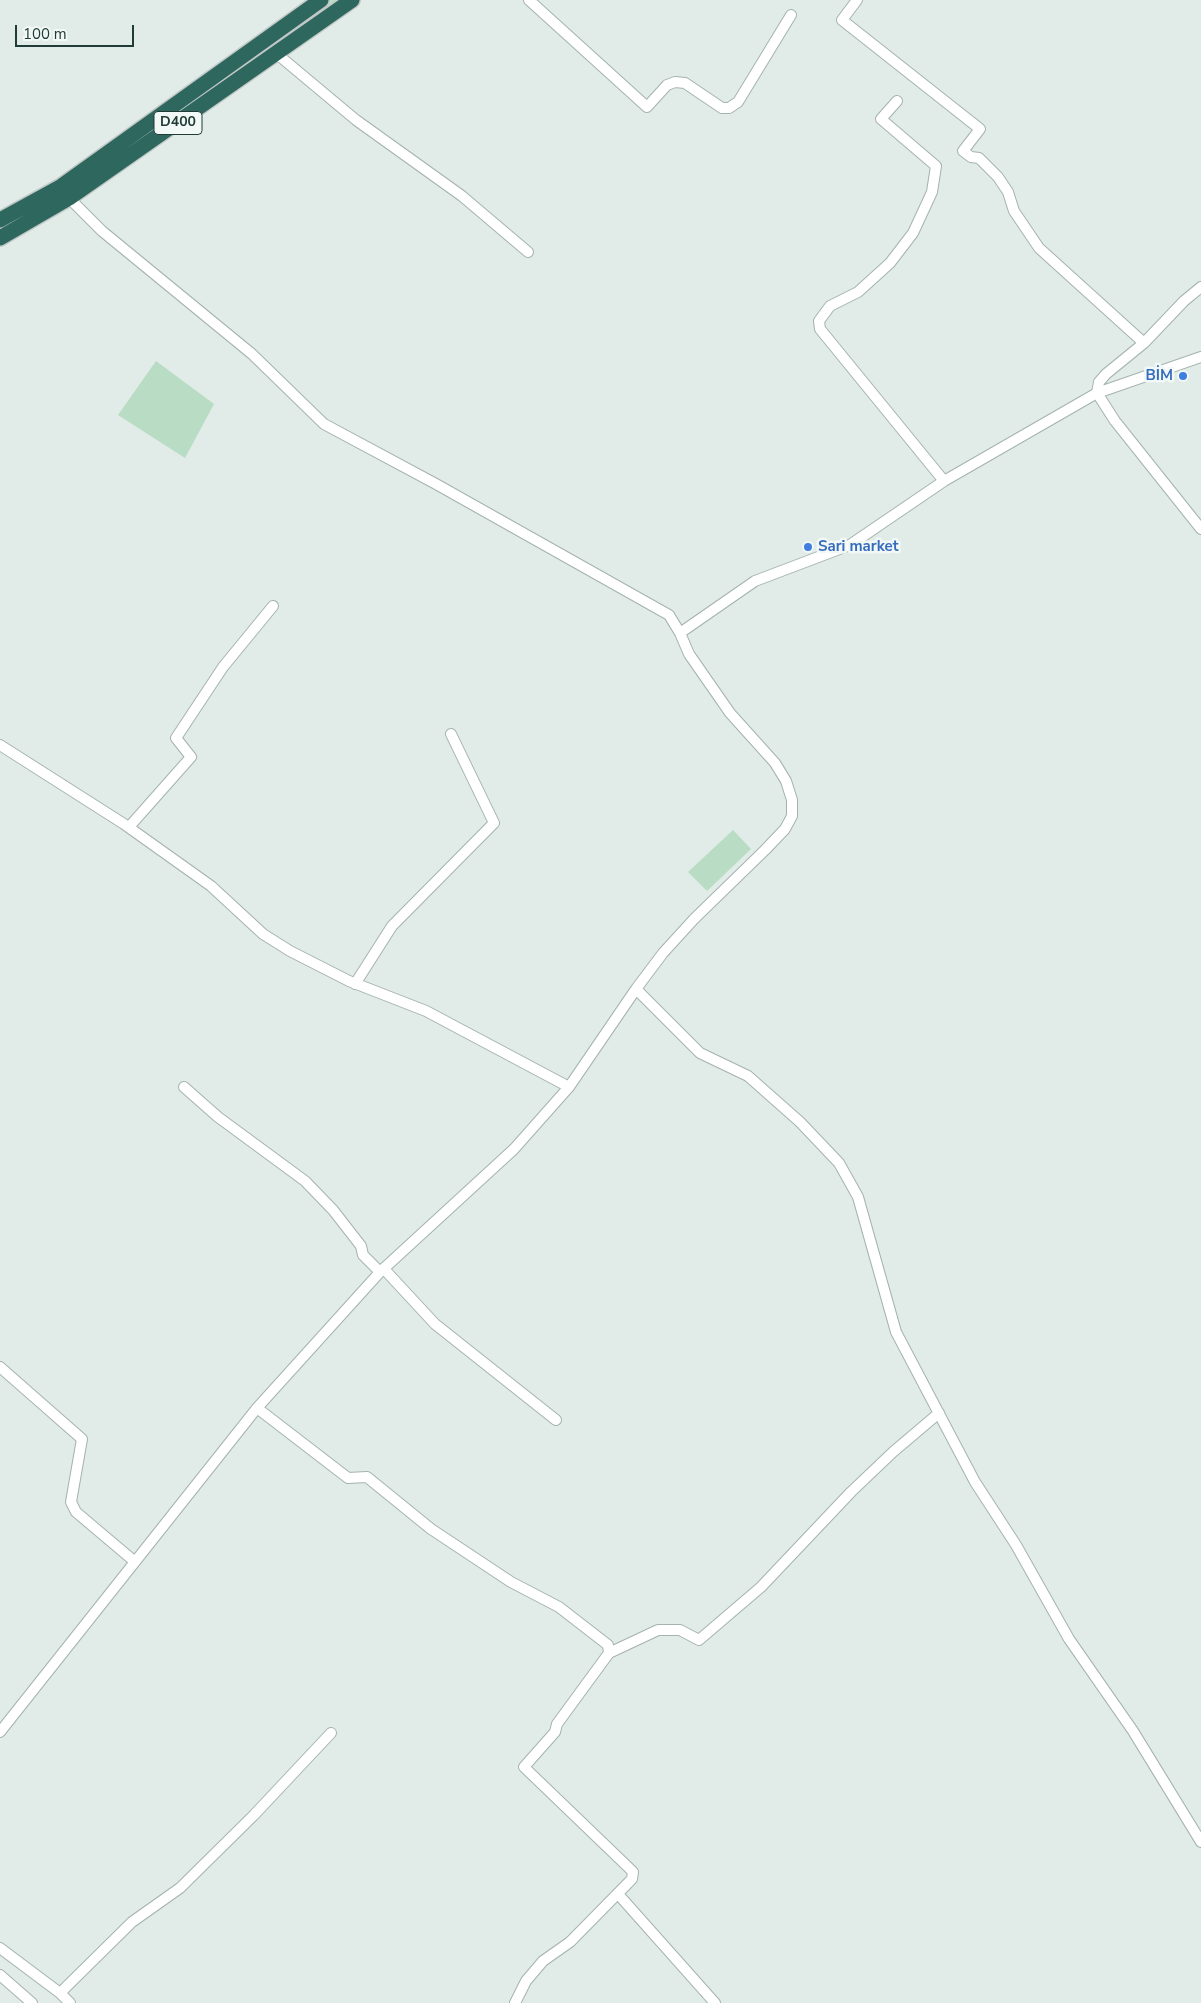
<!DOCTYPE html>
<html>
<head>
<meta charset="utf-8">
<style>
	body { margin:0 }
	#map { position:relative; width:1201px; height:2003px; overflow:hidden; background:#e1ebe7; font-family:"Nunito Sans",sans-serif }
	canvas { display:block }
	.scale { position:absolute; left:15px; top:25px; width:119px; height:22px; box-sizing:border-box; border:2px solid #213c36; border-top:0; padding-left:6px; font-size:15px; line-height:18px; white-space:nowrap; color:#213c36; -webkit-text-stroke:4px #f1f8f5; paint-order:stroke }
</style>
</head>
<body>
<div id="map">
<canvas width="1201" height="2003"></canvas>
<div class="scale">100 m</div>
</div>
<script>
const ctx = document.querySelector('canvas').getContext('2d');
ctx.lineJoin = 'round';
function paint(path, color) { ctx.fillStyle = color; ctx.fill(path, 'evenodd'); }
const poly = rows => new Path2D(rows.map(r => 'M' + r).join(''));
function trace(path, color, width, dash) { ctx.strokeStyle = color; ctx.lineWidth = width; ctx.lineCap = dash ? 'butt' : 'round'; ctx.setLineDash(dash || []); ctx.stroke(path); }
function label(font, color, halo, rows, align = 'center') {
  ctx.font = font + ' "Nunito Sans",sans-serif'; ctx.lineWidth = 5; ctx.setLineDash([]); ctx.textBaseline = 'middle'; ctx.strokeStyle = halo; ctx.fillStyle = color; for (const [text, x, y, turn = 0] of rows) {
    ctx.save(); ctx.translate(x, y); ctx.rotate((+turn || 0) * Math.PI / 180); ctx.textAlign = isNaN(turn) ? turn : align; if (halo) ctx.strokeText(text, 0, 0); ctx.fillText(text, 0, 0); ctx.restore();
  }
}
paint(poly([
	[326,0,340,0,103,168,100,166],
	[156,361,214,404,185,458,118,415],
	[733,830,751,849,707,891,688,872]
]), '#b9dcc4');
const minor = poly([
	[529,0,647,107,667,85,675,82,685,83,722,108,729,108,738,102,791,15],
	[857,0,842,20,980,129,963,151,971,157,979,158,998,177,1008,192,1014,211,1039,248,1144,343],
	[277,54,356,120,462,196,528,252],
	[897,101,881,119,936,166,932,192,913,233,890,263,858,292,830,306,819,321,820,329,944,481],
	[1201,287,1184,301,1144,343,1106,374,1099,382,1097,393,1115,421,1201,529],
	[680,633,755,581,850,545,944,481,1097,393,1201,357],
	[0,745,124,824,211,886,263,934,290,951,349,981,426,1011,569,1087],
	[129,827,191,757,176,738,223,667,273,606],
	[355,984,392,926,494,823,451,734],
	[636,989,700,1053,748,1076,800,1122,839,1163,858,1197,896,1332,975,1482,1016,1545,1069,1639,1133,1731,1201,1842],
	[184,1087,218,1117,305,1181,333,1210,361,1246,363,1255,380,1272],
	[384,1269,435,1324,556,1420],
	[0,1367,82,1439,71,1502,76,1512,134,1561],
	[257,1408,348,1478,367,1477,431,1529,511,1582,559,1607,608,1645,609,1653,557,1724,555,1732,524,1767,628,1867,633,1872,632,1879,570,1942,543,1961,526,1981,515,2003],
	[609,1653,658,1630,680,1630,699,1640,761,1587,851,1492,893,1452,939,1413],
	[0,1732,257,1408,380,1272,514,1149,569,1087,636,989,663,953,694,919,765,850,785,829,792,816,792,800,786,781,775,763,730,713,689,654,680,633,669,615,436,484,324,424,252,354,102,231,69,198],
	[618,1894,715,2003],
	[0,1948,60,1993,70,2003],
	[0,1975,32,2003],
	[60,1993,132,1922,180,1888,254,1815,331,1733]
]);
const highway = poly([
	[0,220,60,187,321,0],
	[0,238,69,198,352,0]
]);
trace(minor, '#a4b3ae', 12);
trace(highway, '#c1c8c7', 18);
trace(minor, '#fff', 10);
trace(highway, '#2d675e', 15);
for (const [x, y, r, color] of [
	[1183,376,5,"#3f7fe0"],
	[808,547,5,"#3f7fe0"]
]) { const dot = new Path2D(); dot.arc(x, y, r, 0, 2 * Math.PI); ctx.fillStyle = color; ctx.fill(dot); trace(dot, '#f1f8f5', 2); }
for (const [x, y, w] of [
	[178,123,48]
]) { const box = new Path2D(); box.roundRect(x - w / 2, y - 11.5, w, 23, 4); ctx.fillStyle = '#f1f8f5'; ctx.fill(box); trace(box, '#213c36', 1); }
label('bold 14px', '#213c36', null, [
	["D400",178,123]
]);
label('bold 15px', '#366cbe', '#f1f8f5', [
	["BİM",1173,376],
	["Sari market",818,547,"left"]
], 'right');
</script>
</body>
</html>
